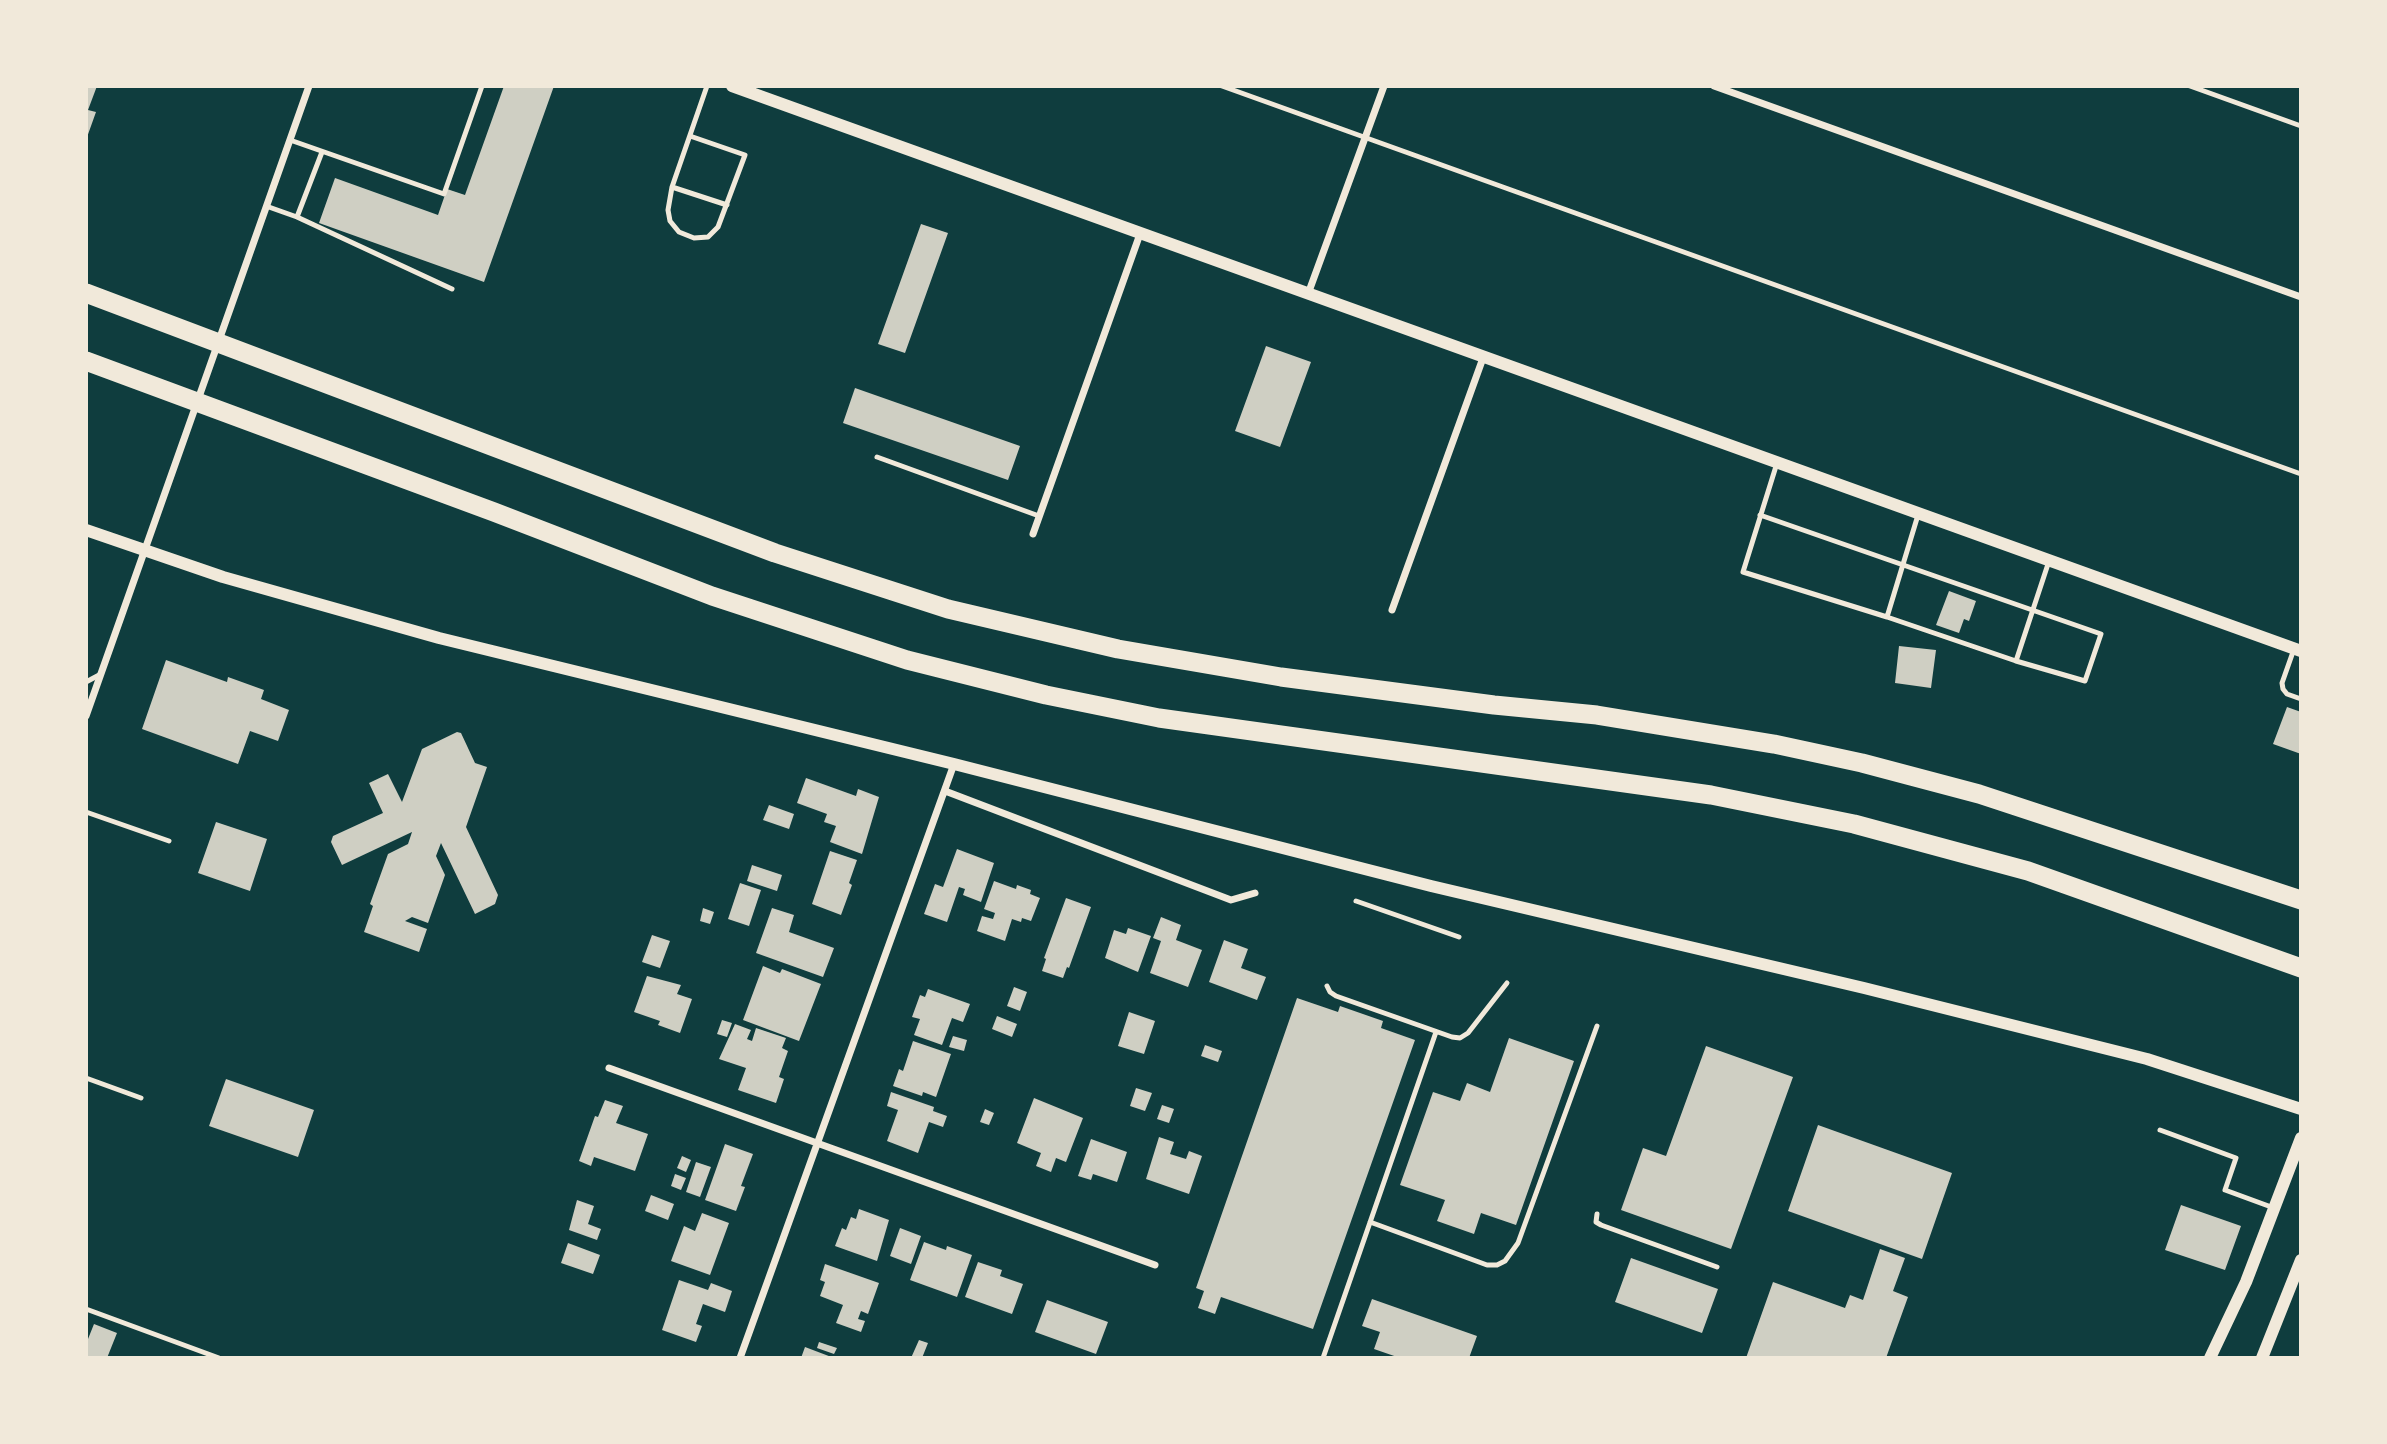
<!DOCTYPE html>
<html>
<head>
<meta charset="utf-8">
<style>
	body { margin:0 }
	#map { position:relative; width:2387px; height:1444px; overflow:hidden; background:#0f3d3e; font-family:Cabin,sans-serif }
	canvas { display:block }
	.frame { position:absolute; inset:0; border:88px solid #f1e9da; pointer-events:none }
</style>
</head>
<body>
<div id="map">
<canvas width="2387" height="1444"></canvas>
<div class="frame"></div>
</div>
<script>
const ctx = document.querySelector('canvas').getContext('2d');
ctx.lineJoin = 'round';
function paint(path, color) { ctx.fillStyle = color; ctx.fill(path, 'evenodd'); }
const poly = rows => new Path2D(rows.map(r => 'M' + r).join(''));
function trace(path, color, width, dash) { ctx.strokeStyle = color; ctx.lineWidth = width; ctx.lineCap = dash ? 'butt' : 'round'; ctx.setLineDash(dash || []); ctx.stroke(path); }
paint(poly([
	[86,86,97,86,88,110,96,112,86,140],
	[504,86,554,86,484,282,319,223,335,178,438,215,447,189,465,195],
	[921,224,948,233,905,353,878,344],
	[1266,346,1311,362,1280,447,1235,431],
	[855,388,1020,446,1008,480,843,423],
	[1949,591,1976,601,1969,621,1964,619,1959,633,1936,625],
	[1899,646,1936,650,1931,688,1895,683],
	[166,660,227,682,228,677,264,690,261,699,289,710,278,741,250,731,238,764,142,729],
	[2287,707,2301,712,2301,754,2273,744],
	[457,732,461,733,475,763,487,767,466,827,498,895,495,904,475,914,441,843,436,856,445,875,428,923,412,917,405,921,427,929,419,952,364,932,373,906,370,904,388,854,408,844,412,832,342,865,331,842,333,836,383,813,369,783,388,774,402,802,422,749],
	[806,778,856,796,858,789,879,797,862,854,830,842,836,826,824,822,827,814,797,803],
	[769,805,794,814,789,829,763,820],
	[216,822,267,839,250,891,198,873],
	[957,849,994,863,981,902,963,895,965,889,959,887,947,922,924,914,935,884,943,887],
	[830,851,857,860,849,883,852,885,841,915,812,904],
	[752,865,782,875,777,891,747,881],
	[994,881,1016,889,1017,885,1031,890,1030,894,1040,898,1031,921,1022,918,1021,922,1012,919,1005,941,977,931,982,916,993,919,995,913,984,909],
	[740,883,761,890,749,926,728,919],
	[1066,898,1091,907,1069,968,1067,967,1063,978,1042,971,1046,959,1044,958],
	[703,908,714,912,710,924,700,921],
	[772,908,794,915,789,932,834,948,823,977,756,953],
	[1161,917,1181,925,1176,940,1202,950,1188,987,1150,973,1161,941,1153,938],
	[1128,928,1151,936,1138,972,1105,958,1114,930,1126,934],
	[652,935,670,941,660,968,642,962],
	[1224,940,1248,949,1241,968,1266,977,1257,1000,1209,982],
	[763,966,780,973,782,969,821,984,799,1041,743,1020],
	[647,976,681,985,677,994,692,999,680,1033,658,1025,660,1021,634,1012],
	[1014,987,1027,992,1020,1011,1007,1006],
	[928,989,970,1004,963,1022,952,1018,942,1045,914,1035,920,1019,912,1017,920,995,925,997],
	[1297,998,1338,1012,1340,1006,1383,1021,1381,1028,1415,1040,1313,1329,1221,1297,1215,1314,1198,1308,1204,1291,1196,1288],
	[1129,1012,1155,1021,1144,1054,1118,1046],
	[997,1016,1017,1024,1012,1037,992,1029],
	[722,1020,732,1023,727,1037,717,1034],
	[735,1024,751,1030,747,1039,752,1041,756,1028,786,1038,782,1048,788,1051,779,1077,784,1079,776,1103,738,1090,746,1068,719,1059],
	[953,1036,967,1040,964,1051,949,1047],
	[1509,1038,1574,1061,1516,1225,1481,1213,1474,1234,1437,1221,1445,1200,1400,1185,1433,1092,1460,1101,1467,1083,1490,1092],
	[913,1041,951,1054,936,1097,923,1092,922,1096,893,1086,899,1069,903,1071],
	[1205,1045,1222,1051,1218,1062,1201,1056],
	[1706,1046,1793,1077,1731,1249,1621,1210,1643,1148,1666,1156],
	[226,1079,314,1110,298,1157,209,1126],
	[1136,1088,1152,1093,1145,1111,1130,1106],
	[891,1092,934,1107,933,1111,947,1116,943,1127,929,1122,918,1153,887,1141,898,1110,887,1106],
	[1034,1098,1083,1118,1066,1162,1056,1158,1051,1172,1036,1166,1041,1153,1017,1143],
	[605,1100,623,1106,616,1123,648,1134,635,1171,594,1157,591,1166,579,1161,595,1116,598,1117],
	[1162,1105,1174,1109,1169,1123,1157,1119],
	[985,1109,994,1113,989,1125,980,1122],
	[1818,1125,1952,1173,1922,1259,1788,1211],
	[1159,1137,1174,1142,1170,1154,1186,1159,1189,1151,1202,1156,1189,1194,1146,1179],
	[1091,1139,1127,1152,1117,1182,1093,1174,1091,1180,1078,1176],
	[725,1144,753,1154,741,1186,745,1187,736,1211,705,1200],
	[682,1156,691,1160,686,1172,677,1168],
	[696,1162,711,1167,700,1197,686,1192],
	[675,1174,686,1178,681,1190,671,1186],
	[651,1195,674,1204,668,1220,645,1211],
	[577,1200,594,1206,588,1224,601,1229,597,1240,569,1230],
	[2181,1205,2241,1226,2225,1270,2165,1250],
	[859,1209,889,1220,877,1261,835,1246,842,1228,846,1230,851,1217,856,1219],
	[702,1213,729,1223,710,1275,671,1261,684,1226,695,1231],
	[900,1228,921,1236,911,1264,890,1256],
	[924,1242,946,1250,947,1246,972,1255,957,1297,910,1280],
	[568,1243,600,1255,593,1274,561,1263],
	[1880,1249,1905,1258,1893,1291,1908,1297,1886,1358,1746,1358,1773,1282,1845,1308,1850,1295,1863,1300],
	[1631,1258,1718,1289,1702,1333,1615,1302],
	[978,1262,1002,1270,1000,1276,1023,1284,1012,1314,965,1297],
	[825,1264,879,1283,868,1314,861,1311,858,1319,865,1321,861,1332,836,1323,843,1305,820,1296,825,1282,820,1280],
	[679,1280,708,1290,711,1283,732,1291,725,1312,703,1304,696,1324,702,1326,696,1342,662,1330],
	[1372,1299,1477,1336,1469,1358,1400,1358,1374,1349,1380,1332,1362,1326],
	[1047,1300,1108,1322,1096,1354,1035,1332],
	[94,1324,117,1333,107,1358,86,1358,86,1344],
	[919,1340,928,1343,922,1358,911,1358],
	[819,1342,837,1348,834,1354,817,1348],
	[805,1347,834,1358,801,1358]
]), '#cfcfc3');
trace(poly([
	[1222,86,2301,474],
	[2190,86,2301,126],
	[690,136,745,155,718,227,708,237,694,238,679,232,670,221,668,210,672,187,707,86],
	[290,140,444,194,482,86],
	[672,187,727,205],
	[266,206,297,217,322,152],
	[297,217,452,289],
	[877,457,1039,516],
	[1777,463,1743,572,1887,617,1918,515],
	[1760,515,2101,634,2085,681,2016,661],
	[1887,617,2016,661,2049,561],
	[2294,649,2282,683,2283,689,2287,694,2301,699],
	[86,682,101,674],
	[86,812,169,841],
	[1356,901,1459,937],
	[1327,986,1330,992,1336,996,1452,1037,1460,1038,1468,1033,1507,983],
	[86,1078,141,1098],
	[2160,1130,2236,1158,2225,1190,2274,1208],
	[1597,1214,1596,1222,1601,1225,1717,1267],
	[1370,1222,1487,1265,1497,1265,1505,1261,1518,1243,1597,1026],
	[86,1309,219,1358],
	[1323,1358,1436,1032]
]), '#f1e9da', 5);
trace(poly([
	[1714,86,2301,297],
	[1308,294,1384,86],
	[1033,534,1140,234],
	[1392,610,1483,358],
	[86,716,309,86],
	[945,791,1231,900,1255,893],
	[609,1068,1155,1265],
	[740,1358,954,764]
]), '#f1e9da', 7);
trace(poly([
	[732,86,2301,651],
	[86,530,223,577,439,638,954,764,1431,886,1864,988,2147,1059,2301,1109],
	[2210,1358,2246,1282,2301,1138],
	[2262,1358,2301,1260]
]), '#f1e9da', 12);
trace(poly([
	[86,293,775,553,948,609,1118,649,1281,677,1494,705,1597,715,1774,744,1862,763,1979,794,2301,900],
	[86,361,494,512,712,596,907,660,1046,695,1159,718,1711,795,1854,824,2028,871,2301,968]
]), '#f1e9da', 19);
</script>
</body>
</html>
